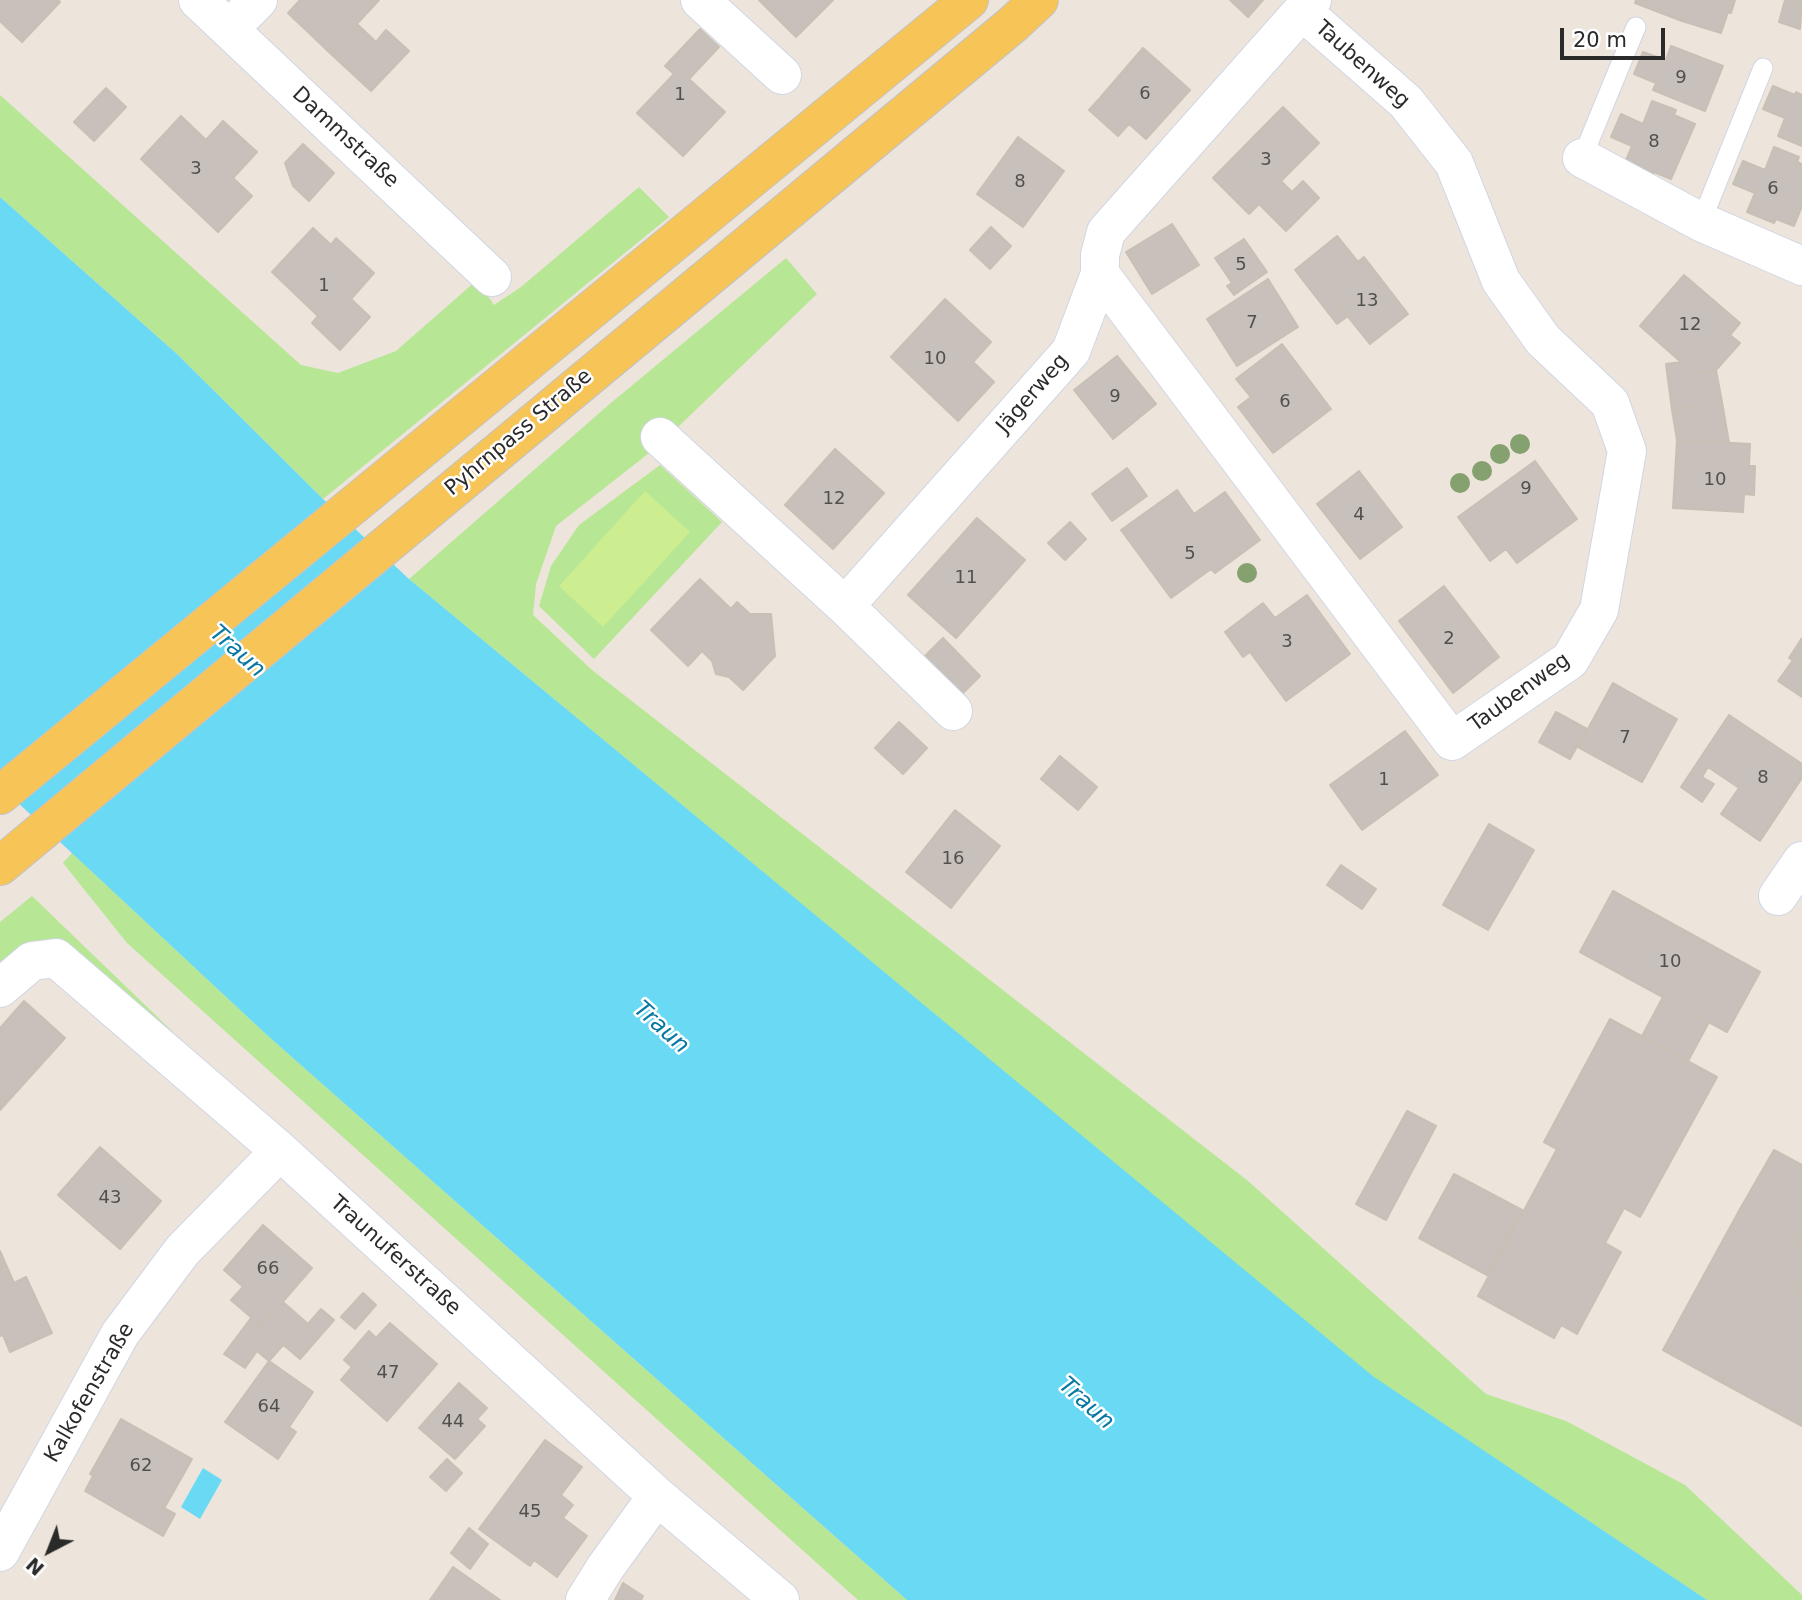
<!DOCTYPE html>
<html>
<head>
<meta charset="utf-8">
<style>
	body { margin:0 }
	#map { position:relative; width:1802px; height:1600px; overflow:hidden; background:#ede4db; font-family:"DejaVu Sans",sans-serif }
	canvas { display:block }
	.north { position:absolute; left:14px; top:1516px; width:70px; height:70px; -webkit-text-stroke:5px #fff; paint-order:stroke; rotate:222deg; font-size:19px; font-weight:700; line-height:28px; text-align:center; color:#2a2a2a }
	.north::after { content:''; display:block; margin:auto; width:24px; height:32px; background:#2a2a2a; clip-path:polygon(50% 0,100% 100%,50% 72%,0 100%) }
	.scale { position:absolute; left:1560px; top:28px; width:105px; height:32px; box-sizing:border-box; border:4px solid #2a2a2a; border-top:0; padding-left:9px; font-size:21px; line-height:24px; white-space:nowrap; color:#2a2a2a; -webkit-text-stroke:5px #fff; paint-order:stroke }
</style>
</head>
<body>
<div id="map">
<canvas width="1802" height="1600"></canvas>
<div class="north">N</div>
<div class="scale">20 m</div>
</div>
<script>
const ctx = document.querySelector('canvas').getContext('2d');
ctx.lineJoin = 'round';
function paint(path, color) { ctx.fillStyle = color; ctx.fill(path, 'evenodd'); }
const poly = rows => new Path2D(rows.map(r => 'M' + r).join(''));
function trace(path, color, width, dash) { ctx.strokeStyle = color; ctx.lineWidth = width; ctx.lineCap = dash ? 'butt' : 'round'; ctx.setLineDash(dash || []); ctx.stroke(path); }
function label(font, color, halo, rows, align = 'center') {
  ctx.font = font + ' "DejaVu Sans",sans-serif'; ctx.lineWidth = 5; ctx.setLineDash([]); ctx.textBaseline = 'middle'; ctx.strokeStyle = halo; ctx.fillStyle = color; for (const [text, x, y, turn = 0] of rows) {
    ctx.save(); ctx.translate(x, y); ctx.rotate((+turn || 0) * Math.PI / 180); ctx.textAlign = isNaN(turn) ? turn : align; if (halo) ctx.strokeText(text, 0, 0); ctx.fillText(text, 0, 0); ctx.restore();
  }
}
paint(poly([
	[0,95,301,365,338,373,396,351,477,280,494,305,521,287,639,187,669,217,323,499,177,354,0,197],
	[786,258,817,294,658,446,556,526,536,584,533,615,592,670,1248,1181,1486,1394,1566,1421,1685,1485,1802,1595,1802,1600,1707,1600,1374,1378,409,579,612,402],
	[660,465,722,522,594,659,539,606,551,566,579,525],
	[72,853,268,1036,907,1600,858,1600,127,943,63,863],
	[32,896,173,1032,172,1075,42,961,0,991,0,922]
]), '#b7e695');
paint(poly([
	[645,491,690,532,603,627,559,586]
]), '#cdee90');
paint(poly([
	[0,197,177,354,323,499,409,579,1374,1377,1707,1600,907,1600,268,1036,0,786],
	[203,1468,222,1480,200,1519,181,1507]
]), '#6ad9f4');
const building = poly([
	[0,0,58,0,60,2,22,42,0,21,0,0],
	[300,0,379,0,330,53,288,13,300,0],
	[759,0,833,0,796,37,759,0],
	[1230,0,1263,0,1248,17,1230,0],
	[1636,0,1688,0,1682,21,1635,3,1636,0],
	[1688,0,1735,0,1731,13,1728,12,1721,33,1682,21,1688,0],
	[1785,0,1802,0,1800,29,1779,22,1785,0],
	[357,24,376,42,386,30,409,51,371,91,330,53,357,24],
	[700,29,719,47,689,79,725,112,683,156,637,113,674,74,665,66,700,29],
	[1671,46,1723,66,1705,111,1653,90,1656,83,1634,74,1643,52,1666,60,1671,46],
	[1143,48,1190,90,1146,139,1100,98,1143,48],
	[1773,86,1795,95,1796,92,1802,95,1802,146,1778,136,1785,118,1763,109,1773,86],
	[106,88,126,107,94,141,74,122,106,88],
	[1100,98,1129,124,1118,136,1089,110,1100,98],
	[1652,101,1676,110,1674,115,1695,124,1671,179,1654,172,1652,177,1624,165,1632,146,1611,137,1621,114,1643,124,1652,101],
	[1283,107,1319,143,1281,181,1292,192,1303,181,1319,198,1286,231,1259,204,1249,214,1213,178,1283,107],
	[181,116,206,140,223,121,257,152,233,178,252,196,218,232,141,159,181,116],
	[1018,137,1064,171,1023,227,977,194,1018,137],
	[303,144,334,173,309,201,293,186,285,163,303,144],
	[1774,147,1799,157,1797,162,1802,164,1802,206,1794,226,1776,219,1774,223,1747,212,1755,193,1733,184,1743,161,1765,170,1774,147],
	[1172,224,1199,265,1152,294,1126,252,1172,224],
	[991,227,1011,246,990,269,970,250,991,227],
	[313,228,331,245,336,238,374,273,351,299,370,317,340,350,312,323,318,316,272,272,313,228],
	[1337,236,1358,262,1325,288,1348,316,1337,324,1295,270,1337,236],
	[1244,239,1267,272,1234,295,1227,286,1232,283,1215,258,1244,239],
	[1364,257,1408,314,1370,344,1325,288,1364,257],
	[1684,275,1740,323,1730,335,1740,343,1716,370,1684,374,1681,362,1640,326,1684,275],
	[1268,279,1298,327,1237,366,1207,319,1268,279],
	[945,299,991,342,973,362,994,382,958,421,891,357,945,299],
	[1282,344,1331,409,1273,453,1238,407,1251,397,1236,379,1282,344],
	[1117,356,1156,404,1113,439,1074,390,1117,356],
	[1681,362,1684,374,1716,370,1722,402,1672,410,1666,364,1681,362],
	[1722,402,1729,443,1677,440,1672,410,1722,402],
	[1677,440,1750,444,1749,466,1755,466,1754,495,1744,494,1743,512,1673,508,1677,440],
	[835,449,884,493,833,549,785,505,835,449],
	[1535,461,1577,519,1517,563,1506,549,1490,561,1458,517,1535,461],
	[1127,468,1147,496,1112,521,1092,494,1127,468],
	[1359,471,1402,527,1360,559,1317,504,1359,471],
	[1177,490,1194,514,1225,492,1260,540,1215,573,1211,569,1171,598,1121,530,1177,490],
	[977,518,1025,560,956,638,908,595,977,518],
	[1070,522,1086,539,1065,560,1048,543,1070,522],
	[700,579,731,609,737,602,750,614,771,614,775,656,743,690,729,677,716,674,712,661,702,651,688,666,651,630,700,579],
	[1444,586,1499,657,1453,693,1399,621,1444,586],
	[1307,595,1350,654,1286,701,1250,652,1243,657,1225,632,1263,603,1275,618,1307,595],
	[943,638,980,676,962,694,925,656,943,638],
	[1802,638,1802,666,1789,658,1802,638],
	[1793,660,1802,666,1802,697,1778,681,1793,660],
	[1613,683,1677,719,1642,782,1578,747,1613,683],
	[1556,712,1587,729,1570,759,1539,742,1556,712],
	[1729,715,1802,764,1802,778,1760,841,1721,814,1739,788,1708,767,1702,777,1714,784,1702,802,1681,787,1729,715],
	[899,722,927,748,903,774,875,748,899,722],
	[1405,731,1438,775,1362,830,1330,785,1405,731],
	[1060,756,1097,787,1078,810,1041,779,1060,756],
	[955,810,1000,846,951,908,906,872,955,810],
	[1489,824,1534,850,1488,930,1443,905,1489,824],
	[1341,865,1376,889,1362,909,1327,885,1341,865],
	[1613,891,1760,972,1727,1032,1580,952,1613,891],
	[1663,997,1709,1022,1688,1061,1642,1036,1663,997],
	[24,1001,65,1038,0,1110,0,1028,24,1001],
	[1610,1019,1717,1077,1640,1217,1624,1208,1605,1243,1621,1252,1577,1334,1561,1325,1554,1338,1478,1296,1557,1149,1544,1142,1610,1019],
	[1407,1111,1436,1126,1386,1220,1356,1204,1407,1111],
	[100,1147,161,1201,120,1249,58,1195,100,1147],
	[1774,1150,1802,1165,1802,1243,1740,1209,1774,1150],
	[1454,1174,1522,1210,1487,1275,1419,1238,1454,1174],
	[1740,1209,1802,1243,1802,1291,1777,1278,1721,1382,1663,1350,1740,1209],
	[263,1225,312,1268,273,1313,224,1270,263,1225],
	[0,1251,14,1283,26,1277,52,1333,10,1352,3,1335,0,1336,0,1251],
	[1777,1278,1802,1291,1802,1426,1721,1382,1777,1278],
	[243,1287,271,1312,260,1325,231,1300,243,1287],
	[363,1293,376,1305,355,1329,341,1317,363,1293],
	[283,1302,308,1324,321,1309,334,1320,300,1359,260,1325,283,1302],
	[251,1318,283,1345,269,1361,257,1351,245,1368,224,1354,251,1318],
	[390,1323,437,1364,387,1421,341,1380,352,1367,344,1360,369,1331,376,1338,390,1323],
	[269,1361,313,1392,289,1427,296,1432,278,1459,225,1422,269,1361],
	[459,1383,487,1408,477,1419,485,1426,455,1459,419,1428,459,1383],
	[121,1419,192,1459,161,1514,90,1474,121,1419],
	[545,1440,582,1467,561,1495,573,1505,563,1518,587,1536,557,1577,534,1560,530,1566,479,1529,545,1440],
	[447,1459,462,1473,446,1491,430,1477,447,1459],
	[93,1476,161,1514,164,1508,175,1514,163,1536,85,1491,93,1476],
	[469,1528,488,1544,470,1569,451,1553,469,1528],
	[453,1567,500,1600,430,1600,453,1567],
	[623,1583,643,1596,641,1600,615,1600,623,1583]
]);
paint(building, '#c8c1bb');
trace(building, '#c8c0b5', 2);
const lane = poly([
	[1582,158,1636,27],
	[1701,222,1763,68]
]);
const street = poly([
	[198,0,492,277],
	[700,0,782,75],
	[229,29,258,0],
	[1582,158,1701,222,1802,266],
	[1100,274,1452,741,1570,660,1599,610,1627,451,1610,403,1543,340,1501,281,1454,163,1406,102,1302,11],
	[660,437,845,606,1071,351,1100,274,1100,255,1106,232,1312,0],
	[845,606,953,711],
	[1778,896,1802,861],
	[0,988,32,961,56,958,280,1151,657,1496,780,1600],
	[0,1552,120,1334,182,1251,280,1151],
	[585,1600,605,1568,657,1496]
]);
const primary = poly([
	[0,795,969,0],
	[0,866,1012,25,1039,0]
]);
trace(lane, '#d1d6e4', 21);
trace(street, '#d1d6e4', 40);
trace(primary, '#c3c3c3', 40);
trace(lane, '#fff', 19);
trace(street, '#fff', 38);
trace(primary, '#f7c557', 38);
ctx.fillStyle = '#84a16f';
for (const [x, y] of [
	[1520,444],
	[1500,454],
	[1482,471],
	[1460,483],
	[1247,573]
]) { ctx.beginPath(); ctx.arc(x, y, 10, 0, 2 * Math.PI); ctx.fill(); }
label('18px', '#52504e', null, [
	["9",1681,78],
	["6",1145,94],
	["1",680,95],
	["8",1654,142],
	["3",1266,160],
	["3",196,169],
	["8",1020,182],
	["6",1773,189],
	["5",1241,265],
	["1",324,286],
	["13",1367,301],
	["7",1252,323],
	["12",1690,325],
	["10",935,359],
	["9",1115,397],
	["6",1285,402],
	["10",1715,480],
	["9",1526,489],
	["12",834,499],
	["4",1359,515],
	["5",1190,554],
	["11",966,578],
	["2",1449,639],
	["3",1287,642],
	["7",1625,738],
	["8",1763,778],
	["1",1384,780],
	["16",953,859],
	["10",1670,962],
	["43",110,1198],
	["66",268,1269],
	["47",388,1373],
	["64",269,1407],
	["44",453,1422],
	["62",141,1466],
	["45",530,1512]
]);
label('21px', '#2a2a2a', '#fff', [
	["Taubenweg",1362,65,42],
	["Dammstraße",345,138,43],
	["Jägerweg",1033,394,-49],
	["Pyhrnpass Straße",519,433,-40],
	["Taubenweg",1520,693,-36],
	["Traunuferstraße",395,1256,42],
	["Kalkofenstraße",90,1393,-60]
]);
label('italic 23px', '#0778a1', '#fff', [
	["Traun",237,652,42],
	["Traun",661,1028,42],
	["Traun",1086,1404,42]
]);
</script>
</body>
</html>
